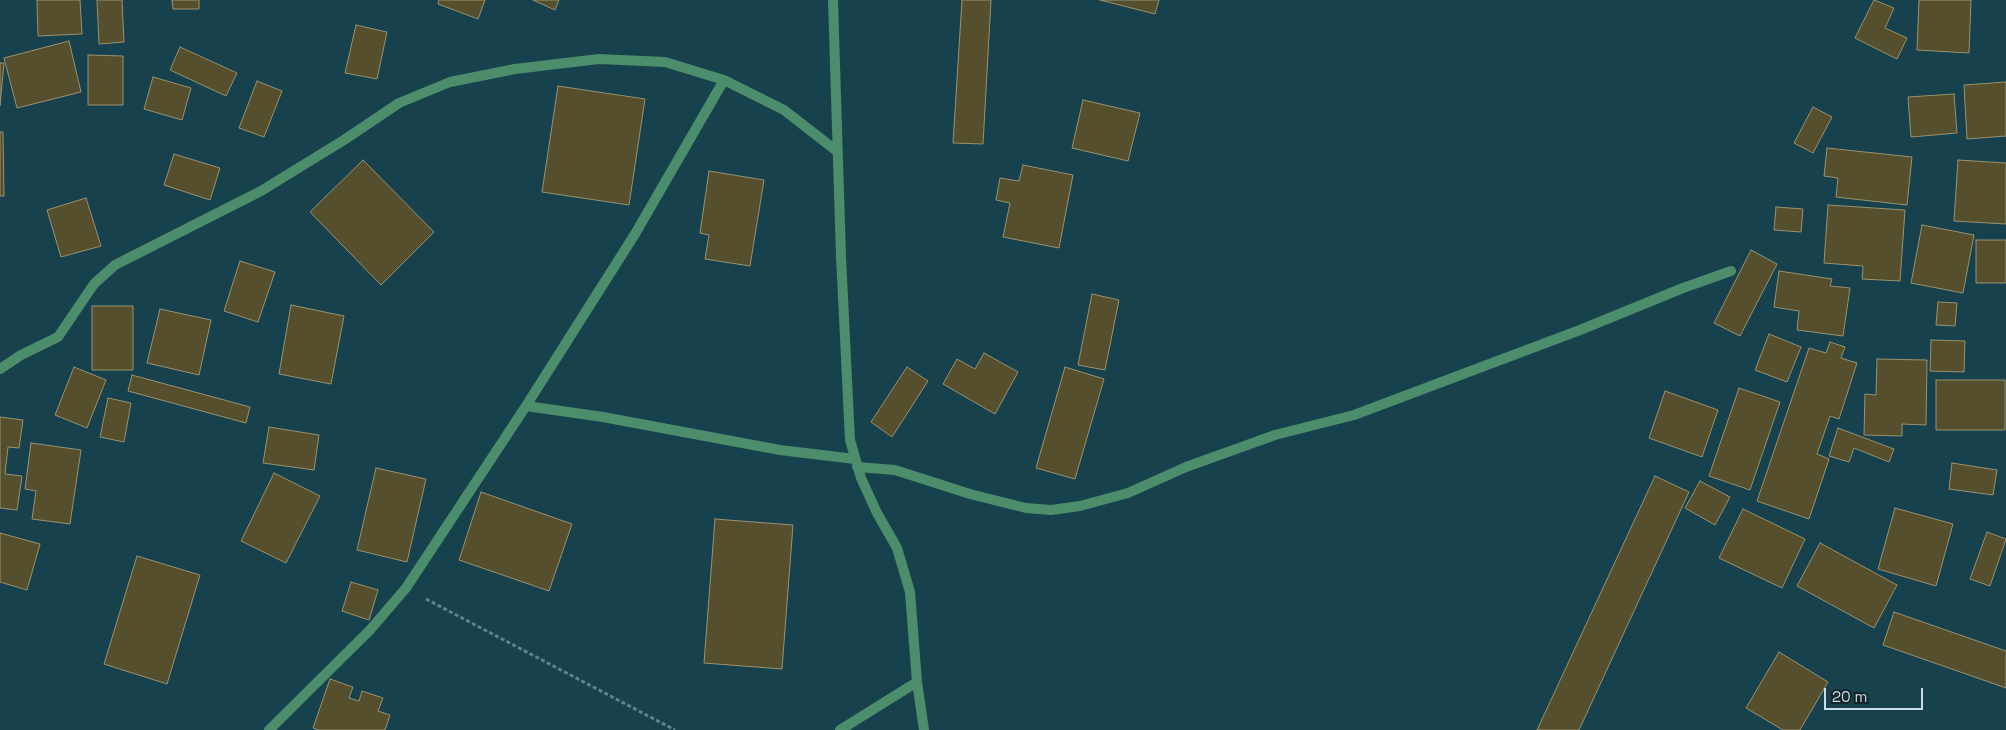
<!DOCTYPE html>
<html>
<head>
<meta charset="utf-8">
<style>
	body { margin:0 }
	#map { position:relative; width:2006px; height:730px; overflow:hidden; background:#17414d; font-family:"Space Grotesk",sans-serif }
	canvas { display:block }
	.scale { position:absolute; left:1824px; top:688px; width:99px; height:22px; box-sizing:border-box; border:2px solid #c7dce4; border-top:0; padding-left:6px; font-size:15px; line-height:18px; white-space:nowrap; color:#c7dce4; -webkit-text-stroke:4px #14252a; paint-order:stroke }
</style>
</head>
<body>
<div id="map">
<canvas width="2006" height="730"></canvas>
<div class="scale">20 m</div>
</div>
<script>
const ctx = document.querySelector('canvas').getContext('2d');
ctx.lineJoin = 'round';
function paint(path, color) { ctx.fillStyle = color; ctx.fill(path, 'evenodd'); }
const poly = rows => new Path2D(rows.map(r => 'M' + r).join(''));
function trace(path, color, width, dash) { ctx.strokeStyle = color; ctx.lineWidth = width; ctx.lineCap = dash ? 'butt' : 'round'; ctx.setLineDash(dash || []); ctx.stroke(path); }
const building = poly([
	[37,0,80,0,82,34,38,36,37,0],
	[97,0,122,0,124,42,99,44,97,0],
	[172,0,199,0,199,9,173,9,172,0],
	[439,0,485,0,478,19,438,4,439,0],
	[533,0,559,0,555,10,533,0],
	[962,0,991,0,983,144,953,143,962,0],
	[1100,0,1159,0,1155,14,1100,0],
	[1874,0,1894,8,1885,28,1907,38,1897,59,1855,38,1874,0],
	[1919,0,1971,0,1969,53,1917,50,1919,0],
	[356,25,387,32,377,79,345,73,356,25],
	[69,41,81,92,17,108,4,58,69,41],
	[180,47,237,73,226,96,170,70,180,47],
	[88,55,123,56,123,105,88,105,88,55],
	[0,63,4,63,0,106,0,63],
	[153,77,191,88,182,120,144,109,153,77],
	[257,81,282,91,264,137,239,128,257,81],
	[2006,82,2006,136,1967,139,1964,85,2006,82],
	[558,86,645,99,629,205,542,192,558,86],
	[1954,94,1957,133,1911,137,1908,97,1954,94],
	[1083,100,1140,113,1128,161,1072,148,1083,100],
	[1813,107,1832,117,1813,153,1794,143,1813,107],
	[0,132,3,132,4,196,0,196,0,132],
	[1827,148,1912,157,1907,205,1836,197,1838,178,1824,176,1827,148],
	[174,154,220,168,210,200,164,185,174,154],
	[363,160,434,232,381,285,310,212,363,160],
	[1958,160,2006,163,2006,224,1954,221,1958,160],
	[1023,165,1073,175,1059,248,1003,237,1010,203,996,200,1000,178,1019,181,1023,165],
	[709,171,764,180,750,266,705,259,709,235,700,233,709,171],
	[86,198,101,246,61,257,47,210,86,198],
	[1828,205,1905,210,1900,281,1862,279,1863,266,1824,263,1828,205],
	[1776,207,1803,209,1801,232,1774,230,1776,207],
	[1922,225,1974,235,1963,293,1911,283,1922,225],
	[1976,240,2006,240,2006,283,1976,283,1976,240],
	[1751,250,1777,264,1740,336,1714,323,1751,250],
	[240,261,275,272,258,322,224,311,240,261],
	[1779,271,1832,279,1830,286,1850,288,1843,336,1797,330,1799,311,1774,307,1779,271],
	[1092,294,1119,300,1105,370,1078,365,1092,294],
	[1938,302,1957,303,1955,326,1936,325,1938,302],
	[291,305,344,316,331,384,279,374,291,305],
	[92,306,133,306,133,370,92,370,92,306],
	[160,309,211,320,199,375,147,363,160,309],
	[1769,334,1801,347,1787,382,1755,370,1769,334],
	[1931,340,1965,341,1964,372,1930,371,1931,340],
	[1830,342,1845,347,1841,358,1857,363,1839,419,1830,416,1817,454,1829,459,1809,519,1757,501,1809,348,1826,353,1830,342],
	[984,353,1018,372,995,414,943,384,957,359,975,369,984,353],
	[1877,359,1927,360,1926,425,1902,424,1902,436,1864,435,1865,394,1876,395,1877,359],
	[74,367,106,380,87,428,55,415,74,367],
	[907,367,928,381,892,437,871,422,907,367],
	[1065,367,1104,379,1075,479,1036,468,1065,367],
	[132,375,250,407,246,423,128,391,132,375],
	[1936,380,2005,380,2005,430,1936,430,1936,380],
	[1739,388,1780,402,1750,490,1709,476,1739,388],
	[1665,391,1718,410,1702,457,1649,438,1665,391],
	[108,398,131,403,124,442,100,437,108,398],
	[0,417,23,420,19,448,8,447,5,474,22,476,17,510,0,508,0,417],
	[269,427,319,435,314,470,263,463,269,427],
	[1838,428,1894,449,1889,462,1854,448,1849,462,1829,456,1838,428],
	[31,443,81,450,70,524,32,519,36,491,25,489,31,443],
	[1952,463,1997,470,1993,495,1949,489,1952,463],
	[376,468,426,479,407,562,357,550,376,468],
	[274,473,320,496,286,563,241,541,274,473],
	[1655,476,1689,492,1579,730,1537,730,1655,476],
	[1700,481,1730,497,1715,525,1685,508,1700,481],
	[481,492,572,524,549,591,459,560,481,492],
	[1895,508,1953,524,1936,586,1878,569,1895,508],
	[1743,509,1805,539,1782,588,1719,558,1743,509],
	[715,519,793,525,782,669,704,663,715,519],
	[1987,532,2006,539,1990,586,1970,579,1987,532],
	[0,533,40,544,27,590,0,582,0,533],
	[1820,543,1897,585,1874,628,1797,586,1820,543],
	[137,556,200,575,167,684,104,664,137,556],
	[351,582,378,590,369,620,342,611,351,582],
	[1894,612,2006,651,2006,688,1883,645,1894,612],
	[1779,652,1828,682,1800,730,1783,730,1746,708,1779,652],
	[330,679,353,687,349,698,359,701,362,691,383,698,378,711,390,715,385,730,319,730,313,728,330,679]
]);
paint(building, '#554f2e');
trace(building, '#999370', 1);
trace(poly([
	[426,599,675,730]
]), '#60828c', 3, [4, 2.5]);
trace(poly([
	[833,0,841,256,850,440,861,478,877,513,897,548,910,592,917,682,924,730],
	[0,369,21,355,58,337,94,284,115,265,261,191,344,140,399,103,450,82,515,69,599,59,665,62,724,80,784,110,838,152],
	[526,406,603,417,780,450,855,459],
	[857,467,895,470,970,494,1026,508,1051,510,1080,506,1128,493,1186,467,1275,435,1354,415,1580,330,1683,288,1731,271],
	[269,730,370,630,406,588,526,406,635,234,724,80],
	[840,730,917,682]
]), '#4c8d6b', 10);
</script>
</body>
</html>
